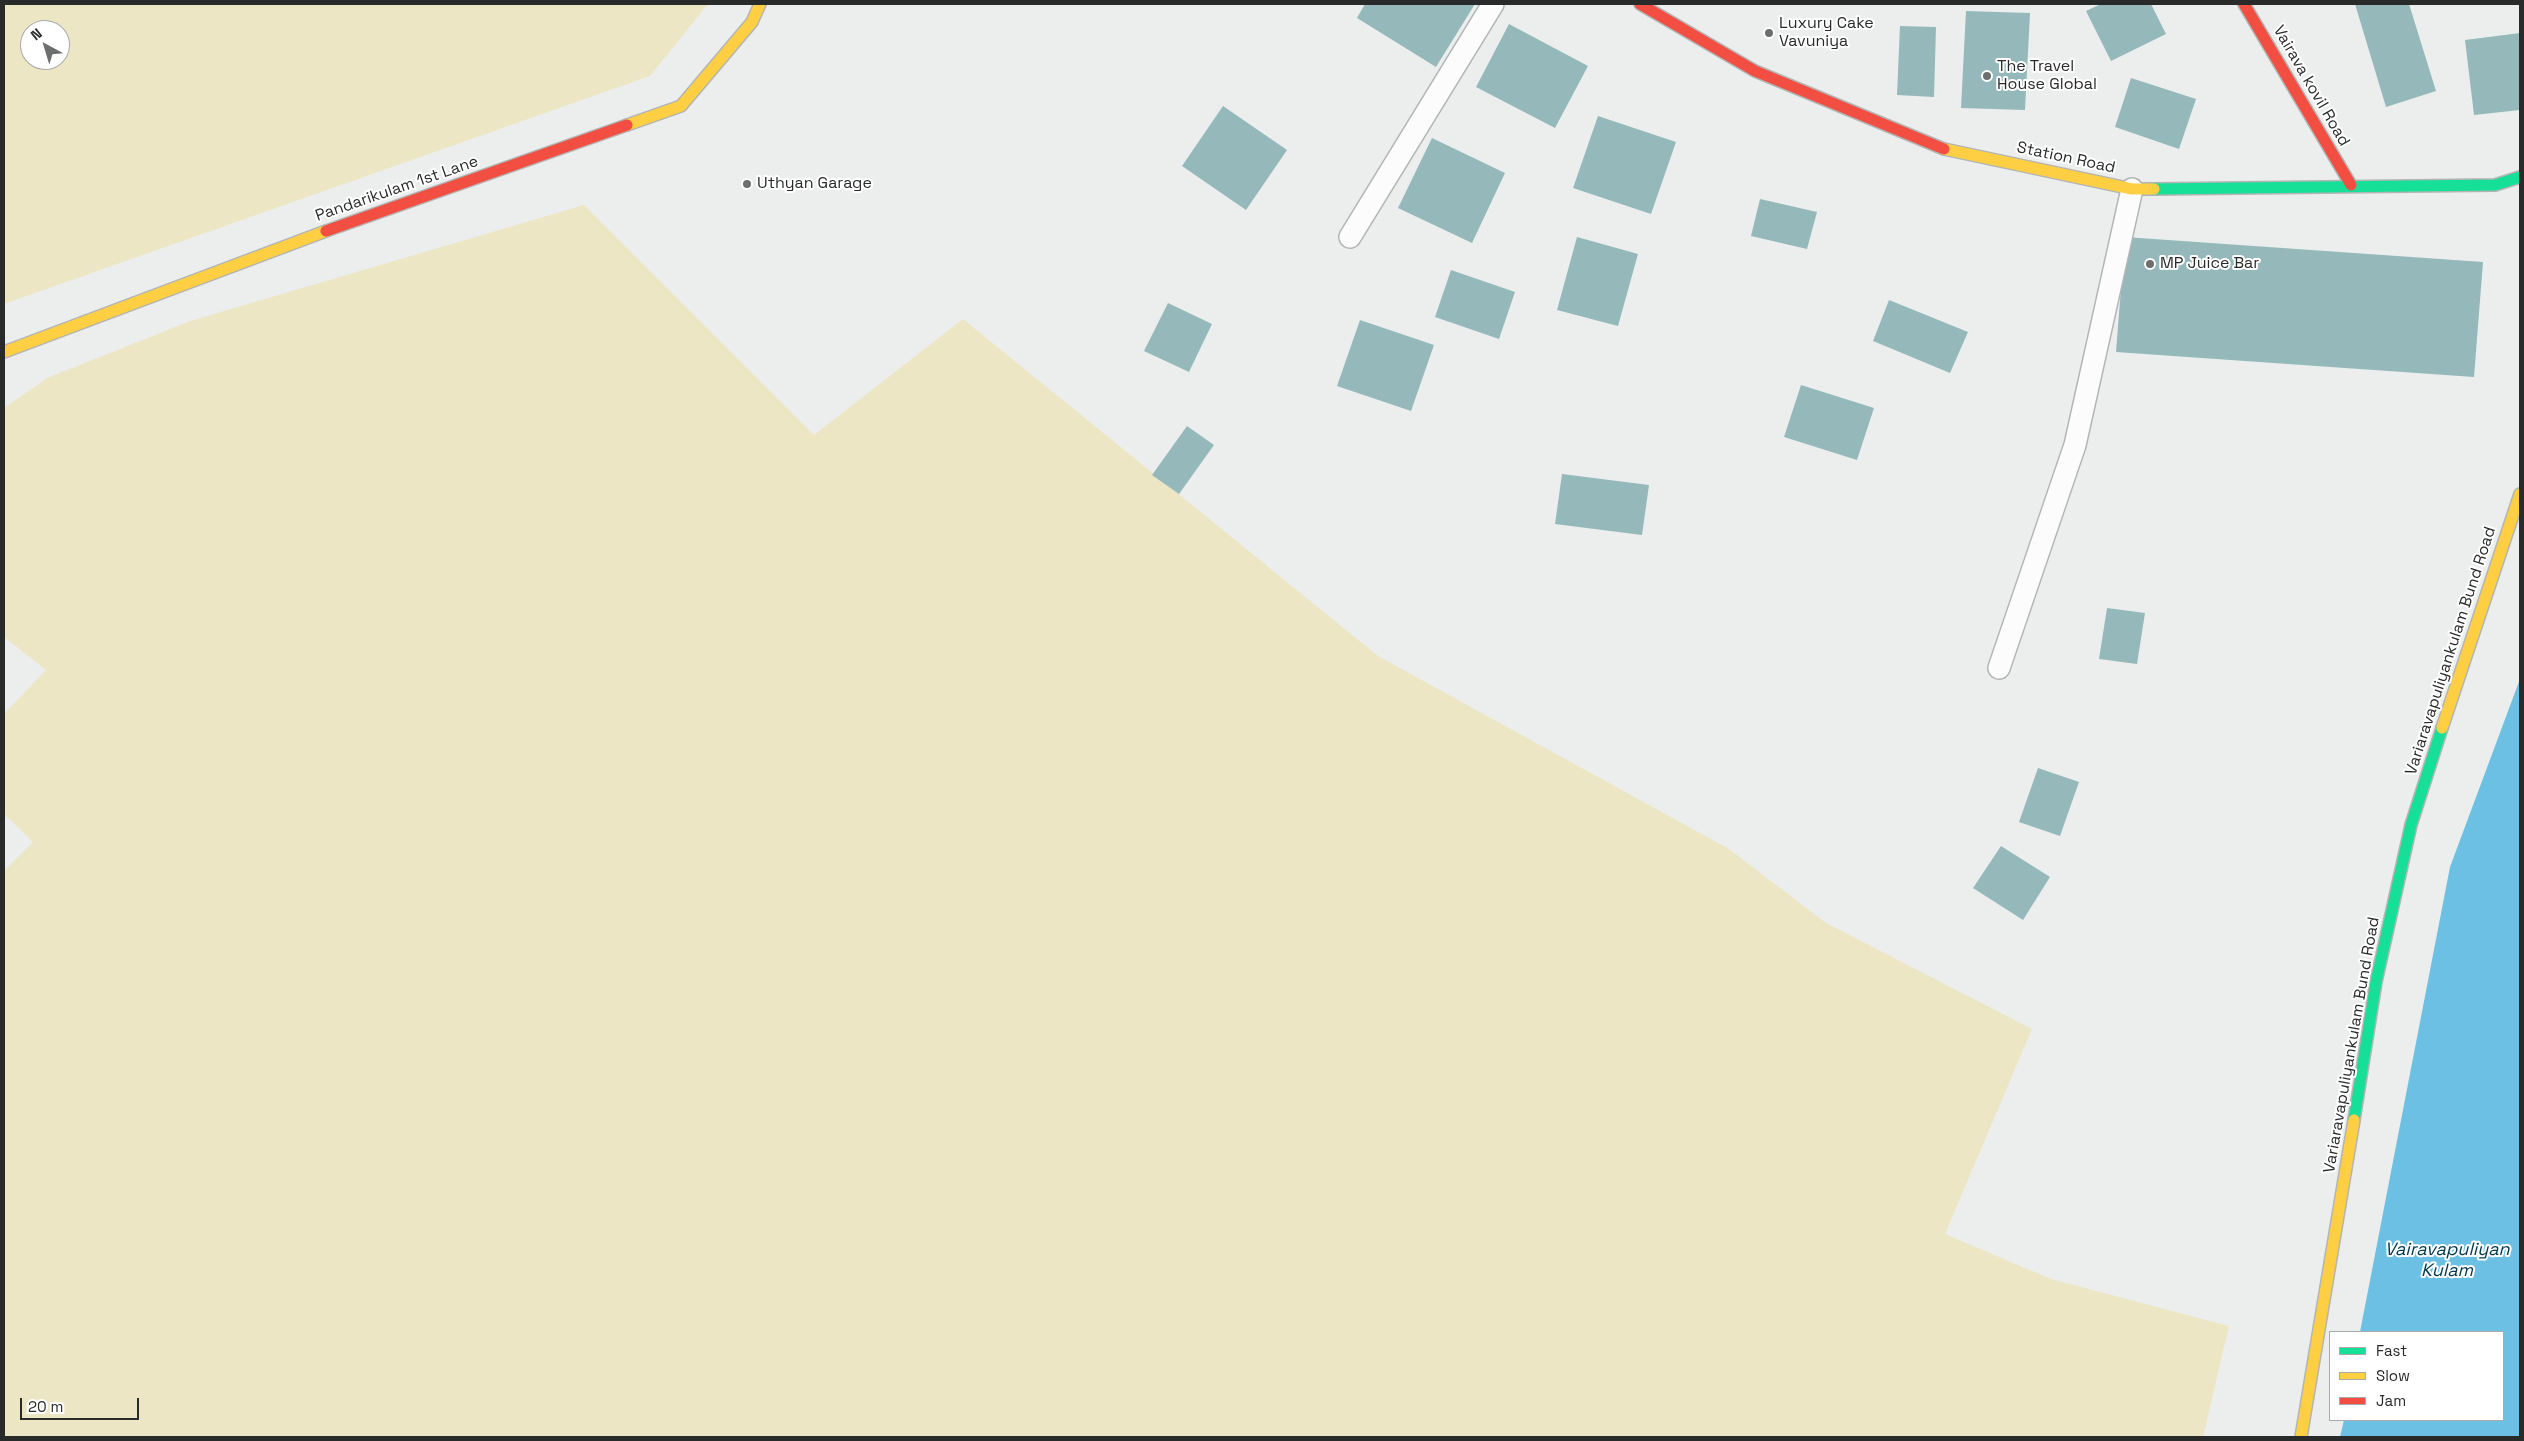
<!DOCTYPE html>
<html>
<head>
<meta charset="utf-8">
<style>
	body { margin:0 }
	#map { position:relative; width:2524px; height:1441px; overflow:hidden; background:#ebeeed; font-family:"Space Grotesk",sans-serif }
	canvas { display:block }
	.frame { position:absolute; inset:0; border:5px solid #292b2a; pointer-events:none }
	.legend { position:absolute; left:2329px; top:1331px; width:175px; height:90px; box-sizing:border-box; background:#fff; border:1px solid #a9aaaa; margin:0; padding:6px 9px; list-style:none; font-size:15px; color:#292b2a }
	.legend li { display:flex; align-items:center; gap:10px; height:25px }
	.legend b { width:25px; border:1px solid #a9aaaa }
	.north { position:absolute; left:20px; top:20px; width:50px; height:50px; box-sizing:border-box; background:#fff; border:1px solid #a9aaaa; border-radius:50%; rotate:321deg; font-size:14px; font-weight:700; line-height:20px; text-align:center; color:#292b2a }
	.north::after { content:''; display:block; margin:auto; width:18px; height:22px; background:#6d6f6e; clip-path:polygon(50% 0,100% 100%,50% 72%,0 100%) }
	.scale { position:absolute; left:20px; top:1398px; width:119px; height:22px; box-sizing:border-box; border:2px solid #292b2a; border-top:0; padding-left:6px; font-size:15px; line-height:18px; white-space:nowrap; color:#292b2a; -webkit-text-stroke:4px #fff; paint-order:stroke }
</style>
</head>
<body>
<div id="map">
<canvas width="2524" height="1441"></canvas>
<div class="frame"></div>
<ul class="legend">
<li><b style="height:6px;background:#16e098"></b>Fast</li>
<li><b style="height:6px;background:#ffcf43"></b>Slow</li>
<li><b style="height:6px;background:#f24e42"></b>Jam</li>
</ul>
<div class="north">N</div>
<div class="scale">20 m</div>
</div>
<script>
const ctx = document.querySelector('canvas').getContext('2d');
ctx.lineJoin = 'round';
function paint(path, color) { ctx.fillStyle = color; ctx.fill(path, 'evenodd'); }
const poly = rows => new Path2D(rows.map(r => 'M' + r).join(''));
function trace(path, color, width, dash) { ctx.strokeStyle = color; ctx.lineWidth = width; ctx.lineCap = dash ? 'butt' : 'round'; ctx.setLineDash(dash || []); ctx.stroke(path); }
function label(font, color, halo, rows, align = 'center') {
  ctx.font = font + ' "Space Grotesk",sans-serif'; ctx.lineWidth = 4; ctx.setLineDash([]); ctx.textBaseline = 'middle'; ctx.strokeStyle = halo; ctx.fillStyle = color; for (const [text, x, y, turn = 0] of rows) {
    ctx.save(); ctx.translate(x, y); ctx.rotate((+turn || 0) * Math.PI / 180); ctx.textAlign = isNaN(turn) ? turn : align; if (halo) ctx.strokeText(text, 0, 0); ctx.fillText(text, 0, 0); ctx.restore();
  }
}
paint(poly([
	[4,4,708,4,650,76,4,304],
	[30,30,60,30,60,60,30,60],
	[584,205,814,435,963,319,1378,656,1729,849,1826,923,2032,1029,1945,1234,2051,1279,2229,1326,2203,1437,4,1437,4,871,33,842,4,814,4,714,46,670,4,637,4,408,47,378,190,321]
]), '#ede6c5');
paint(poly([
	[2520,679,2520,1437,2340,1437,2344,1420,2503,1420,2503,1332,2360,1332,2450,867]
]), '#6bc0e4');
paint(poly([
	[1365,4,1475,4,1436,67,1357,18],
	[2101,4,2151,4,2166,34,2111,61,2086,11],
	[2355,4,2409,4,2436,91,2386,107],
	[1966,11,2030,13,2025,110,1961,108],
	[1509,24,1588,66,1555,128,1476,87],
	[1900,26,1936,27,1934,97,1897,95],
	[2520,33,2520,110,2474,115,2465,40],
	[2131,78,2196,99,2179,149,2115,127],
	[1223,106,1287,150,1246,210,1182,166],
	[1598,116,1676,142,1651,214,1573,188],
	[1432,138,1505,173,1472,243,1398,208],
	[1760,199,1817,212,1807,249,1751,236],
	[1577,237,1638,254,1618,326,1557,310],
	[2125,237,2483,262,2474,377,2116,352],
	[1451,270,1515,292,1499,339,1435,317],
	[1889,300,1968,332,1950,373,1873,341],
	[1168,303,1212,324,1189,372,1144,351],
	[1360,320,1434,345,1411,411,1337,386],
	[1801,385,1874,408,1857,460,1784,437],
	[1187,426,1214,445,1179,494,1152,475],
	[1562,474,1649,485,1642,535,1555,524],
	[2107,608,2145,613,2137,664,2099,659],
	[2038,768,2079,782,2060,836,2019,822],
	[2001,846,2050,877,2023,920,1973,888]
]), '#95b9ba');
const lane = poly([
	[1350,237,1493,4],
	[1999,668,2075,445,2132,189]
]);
const fast = poly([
	[2154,189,2495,185,2520,177],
	[2354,1120,2376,982,2411,825,2442,728]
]);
const slow = poly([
	[627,125,681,106,752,22,760,4],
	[1944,149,2132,189,2154,189],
	[4,352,326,231],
	[2442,728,2520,494],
	[2301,1437,2354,1120]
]);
const jam = poly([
	[1640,4,1755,71,1944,149],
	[2244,4,2351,185],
	[326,231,627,125]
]);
trace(lane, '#b3b5b4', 24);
trace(fast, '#b3b5b4', 14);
trace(slow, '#b3b5b4', 14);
trace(jam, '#b3b5b4', 14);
trace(lane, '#fcfcfc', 21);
trace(fast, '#16e098', 11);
trace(slow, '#ffcf43', 11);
trace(jam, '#f24e42', 11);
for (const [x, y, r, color] of [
	[1769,33,5,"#6d6f6e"],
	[1987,76,5,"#6d6f6e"],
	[747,184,5,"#6d6f6e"],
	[2150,264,5,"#6d6f6e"]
]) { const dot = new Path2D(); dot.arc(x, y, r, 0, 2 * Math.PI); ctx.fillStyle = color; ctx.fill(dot); trace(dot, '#fff', 2); }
label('16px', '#292b2a', '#fff', [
	["Luxury Cake",1779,24],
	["Vavuniya",1779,42],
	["The Travel",1997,67],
	["House Global",1997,85],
	["Uthyan Garage",757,184],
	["MP Juice Bar",2160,264]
], 'left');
label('16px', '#292b2a', '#fff', [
	["Vairava kovil Road",2311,86,60],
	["Station Road",2066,158,12],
	["Pandarikulam 1st Lane",397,189,-19],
	["Variaravapuliyankulam Bund Road",2451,651,-72],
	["Variaravapuliyankulam Bund Road",2352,1045,-80]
]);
label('italic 18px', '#04394d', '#fff', [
	["Vairavapuliyan",2447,1250],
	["Kulam",2447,1271]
]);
</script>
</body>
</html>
